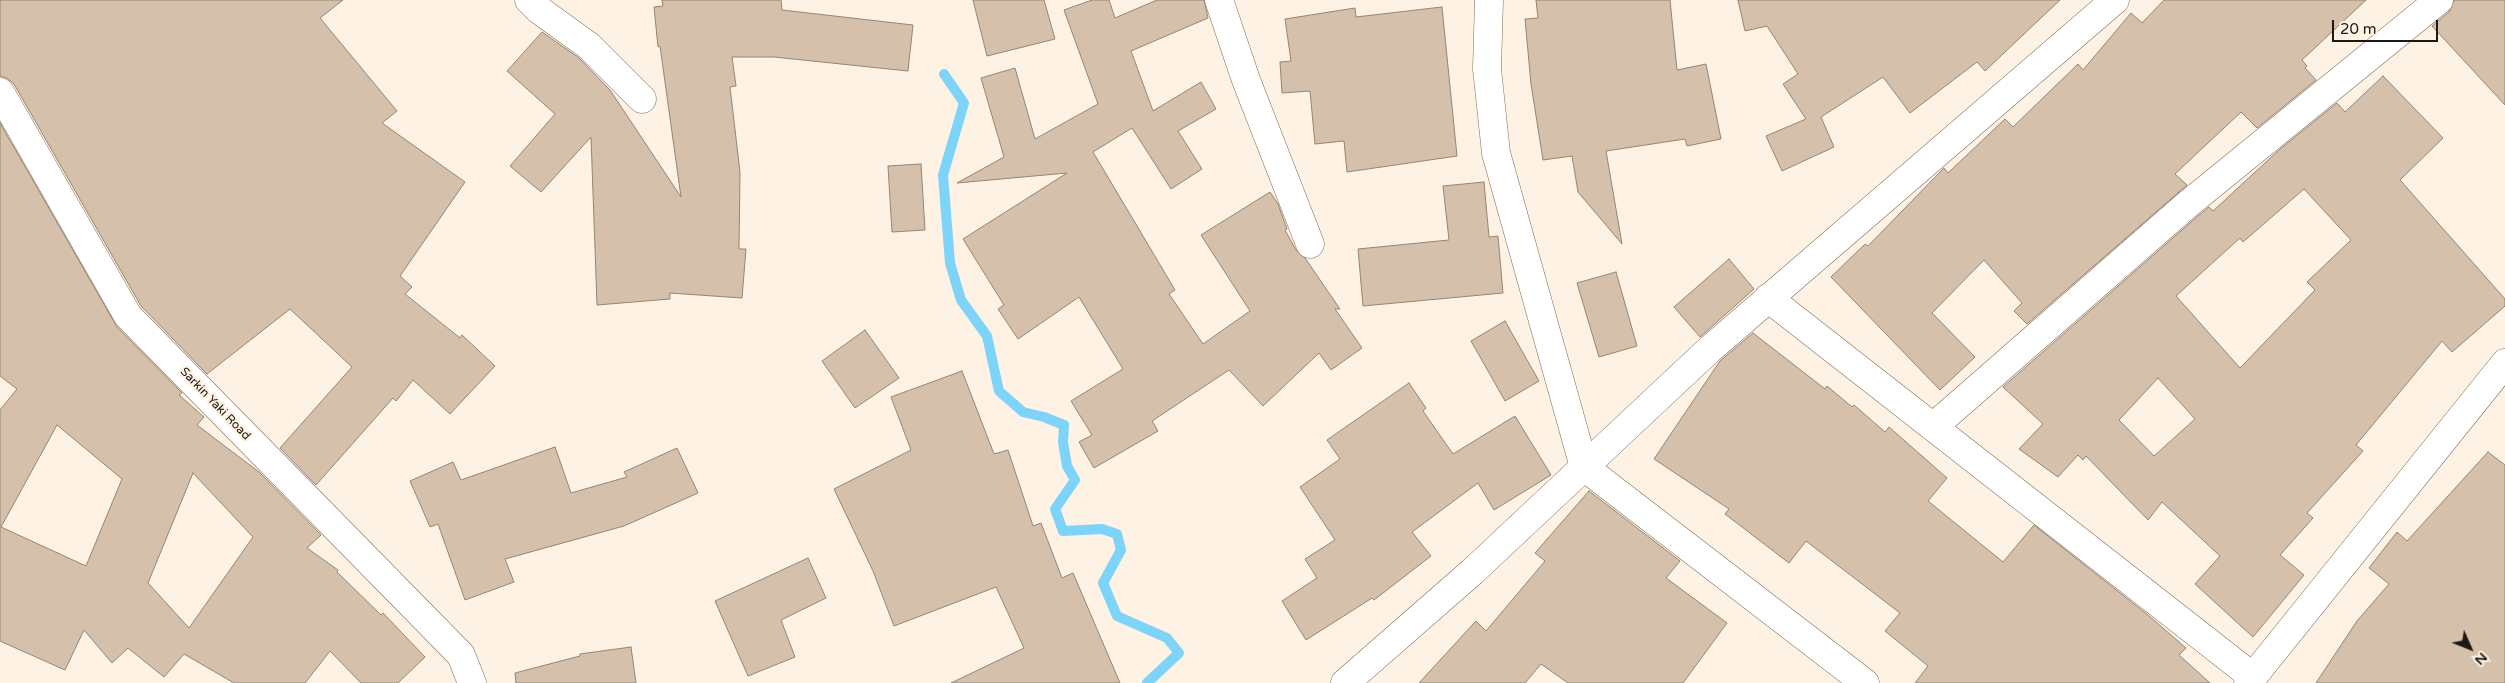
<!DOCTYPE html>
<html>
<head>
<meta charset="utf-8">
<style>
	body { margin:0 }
	#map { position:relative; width:2505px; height:683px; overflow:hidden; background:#fef2e5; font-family:"Varela Round",sans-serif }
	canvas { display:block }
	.north { position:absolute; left:2445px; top:623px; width:50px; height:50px; -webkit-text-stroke:4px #fef2e5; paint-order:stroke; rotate:134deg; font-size:14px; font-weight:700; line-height:20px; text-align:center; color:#1f1810 }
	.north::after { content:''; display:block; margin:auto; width:18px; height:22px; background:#1f1810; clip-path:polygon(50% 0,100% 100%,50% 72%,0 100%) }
	.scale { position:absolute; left:2332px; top:20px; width:106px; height:22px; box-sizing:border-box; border:2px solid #1f1810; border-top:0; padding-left:6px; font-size:15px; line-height:18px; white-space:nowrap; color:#1f1810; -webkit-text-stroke:4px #fef2e5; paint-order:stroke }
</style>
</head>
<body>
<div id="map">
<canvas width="2505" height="683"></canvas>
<div class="north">N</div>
<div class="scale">20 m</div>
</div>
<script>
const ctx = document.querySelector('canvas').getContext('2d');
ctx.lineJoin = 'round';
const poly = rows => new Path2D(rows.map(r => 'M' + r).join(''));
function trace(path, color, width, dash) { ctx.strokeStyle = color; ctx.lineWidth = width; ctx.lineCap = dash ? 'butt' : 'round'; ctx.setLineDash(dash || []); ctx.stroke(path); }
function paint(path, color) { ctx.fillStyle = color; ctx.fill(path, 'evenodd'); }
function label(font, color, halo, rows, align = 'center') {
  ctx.font = font + ' "Varela Round",sans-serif'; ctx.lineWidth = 5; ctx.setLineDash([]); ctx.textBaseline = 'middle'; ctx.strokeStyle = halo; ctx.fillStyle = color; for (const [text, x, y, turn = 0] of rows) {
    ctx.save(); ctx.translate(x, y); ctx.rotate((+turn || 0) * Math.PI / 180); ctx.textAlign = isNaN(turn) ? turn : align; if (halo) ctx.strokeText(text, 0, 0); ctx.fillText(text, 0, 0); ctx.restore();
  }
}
trace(poly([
	[944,74,964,103,943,175,950,263,961,300,987,336,999,391,1023,412,1044,417,1064,425,1063,442,1067,466,1075,480,1055,509,1063,531,1102,529,1117,534,1121,550,1103,583,1117,616,1167,638,1179,653,1147,683]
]), '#7ed4f8', 10);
const building = poly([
	[0,0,343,0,320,18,397,111,382,123,465,182,400,276,412,287,405,294,460,338,462,335,495,366,450,414,413,380,396,401,393,398,316,485,280,448,352,367,290,309,207,374,141,306,14,84,7,78,0,76,0,0],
	[662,0,781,0,782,10,913,25,908,71,774,57,732,57,736,86,730,87,740,172,739,249,746,249,742,298,670,293,670,299,597,305,591,137,541,192,510,166,555,114,507,71,542,32,579,58,610,90,681,197,660,46,658,47,654,7,663,6,662,0],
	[973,0,1044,0,1055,39,987,56,973,0],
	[1092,0,1109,0,1115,18,1157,0,1204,0,1208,18,1131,51,1153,111,1201,82,1216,109,1178,131,1202,169,1171,189,1132,128,1093,152,1175,290,1169,294,1203,344,1250,311,1201,235,1270,192,1278,204,1287,229,1285,230,1296,250,1305,258,1340,309,1335,309,1362,348,1331,370,1319,353,1263,406,1229,370,1152,421,1158,431,1094,468,1079,442,1092,435,1071,401,1123,369,1079,297,1018,339,998,309,1004,305,963,239,1067,173,957,183,1004,157,981,78,1015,68,1035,139,1098,104,1064,10,1092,0],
	[1536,0,1670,0,1677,70,1706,64,1721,139,1687,146,1685,139,1606,151,1622,244,1578,192,1572,156,1543,160,1531,84,1525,19,1538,18,1536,0],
	[1738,0,2060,0,1985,71,1977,62,1910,113,1883,77,1821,117,1834,147,1782,171,1766,136,1806,119,1783,84,1798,74,1767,26,1745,31,1738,0],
	[2164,0,2366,0,2302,60,2307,66,2305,68,2316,80,2257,128,2241,112,2175,174,2187,185,2027,324,2014,311,2022,303,1984,260,1932,313,1975,357,1940,390,1831,277,1865,244,1868,246,1944,168,1948,173,2005,119,2013,127,2078,64,2083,70,2131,13,2142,23,2164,0],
	[2454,0,2505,0,2505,105,2432,26,2449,12,2454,0],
	[1442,7,1457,156,1347,172,1344,141,1315,144,1310,91,1282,93,1280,62,1291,61,1285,19,1355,8,1356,17,1442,7],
	[2383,76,2443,138,2400,180,2505,299,2505,306,2452,352,2442,341,2356,445,2363,451,2307,513,2313,518,2280,555,2304,575,2253,637,2195,584,2220,556,2162,502,2148,520,2086,456,2083,460,2078,455,2058,477,2019,449,2043,424,2003,387,2198,216,2209,207,2213,211,2279,150,2337,103,2345,112,2383,76],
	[2304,189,2351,240,2307,282,2315,290,2240,368,2176,296,2240,238,2243,242,2304,189],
	[2158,378,2195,419,2154,456,2119,420,2158,378],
	[0,123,117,327,182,393,179,395,204,417,197,425,259,472,321,535,307,548,338,570,337,572,381,615,383,613,425,657,398,683,361,683,330,651,305,683,234,683,184,654,164,677,128,648,112,663,84,630,65,670,0,641,0,410,17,389,0,376,0,123],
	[57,425,122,479,86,566,1,527,57,425],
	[193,473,253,537,189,628,148,583,193,473],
	[921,164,925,230,892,232,888,166,921,164],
	[1484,182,1489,237,1498,236,1503,293,1363,306,1358,249,1449,240,1443,186,1484,182],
	[1729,259,1754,289,1700,337,1674,307,1729,259],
	[1616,272,1637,346,1599,357,1577,283,1616,272],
	[1505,321,1539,381,1505,401,1471,341,1505,321],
	[865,330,899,378,855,408,822,361,865,330],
	[1753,333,1825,389,1827,386,1852,407,1854,405,1885,432,1889,427,1947,478,1928,501,2003,562,2034,525,2148,615,2186,648,2179,655,2210,683,1915,683,1928,666,1885,631,1900,613,1806,541,1789,563,1725,514,1729,509,1654,459,1720,361,1753,333],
	[962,371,994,454,1008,450,1033,526,1041,523,1062,578,1073,573,1120,683,951,683,1024,648,996,587,894,626,873,571,834,489,911,450,891,397,962,371],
	[1409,383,1426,408,1423,411,1453,454,1515,416,1551,475,1494,510,1478,483,1412,532,1431,556,1374,600,1372,598,1306,640,1282,601,1317,578,1305,559,1335,540,1300,487,1340,459,1327,440,1409,383],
	[555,447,571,493,627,477,624,472,677,448,698,493,624,526,505,559,514,582,465,600,438,524,430,527,410,481,453,462,461,480,555,447],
	[2488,452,2505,465,2505,683,2316,683,2357,621,2389,584,2369,568,2397,532,2407,541,2488,452],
	[1589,491,1680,561,1666,578,1727,623,1683,683,1568,683,1541,664,1525,683,1419,683,1476,621,1486,631,1545,561,1535,553,1589,491],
	[808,558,826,598,781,620,795,657,748,676,715,601,808,558],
	[631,647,636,683,516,683,515,673,580,656,580,654,631,647]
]);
paint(building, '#d4c0ab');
trace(building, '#968470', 1);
const street = poly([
	[529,0,539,10,589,46,642,99],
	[1219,0,1246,80,1310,244],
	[1489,0,1487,69,1496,153,1584,467,1865,683],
	[0,92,128,316,461,655,472,683],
	[1768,298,2253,677],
	[1933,427,2188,204,2439,0],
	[1345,683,1472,572,1710,349,2115,0],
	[2248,683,2505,363]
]);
trace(street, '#7f6d5a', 29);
trace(street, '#fff', 28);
label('12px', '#1f1810', '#fef2e5', [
	["Sarkin Yaki Road",215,404,46]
]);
</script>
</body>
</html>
